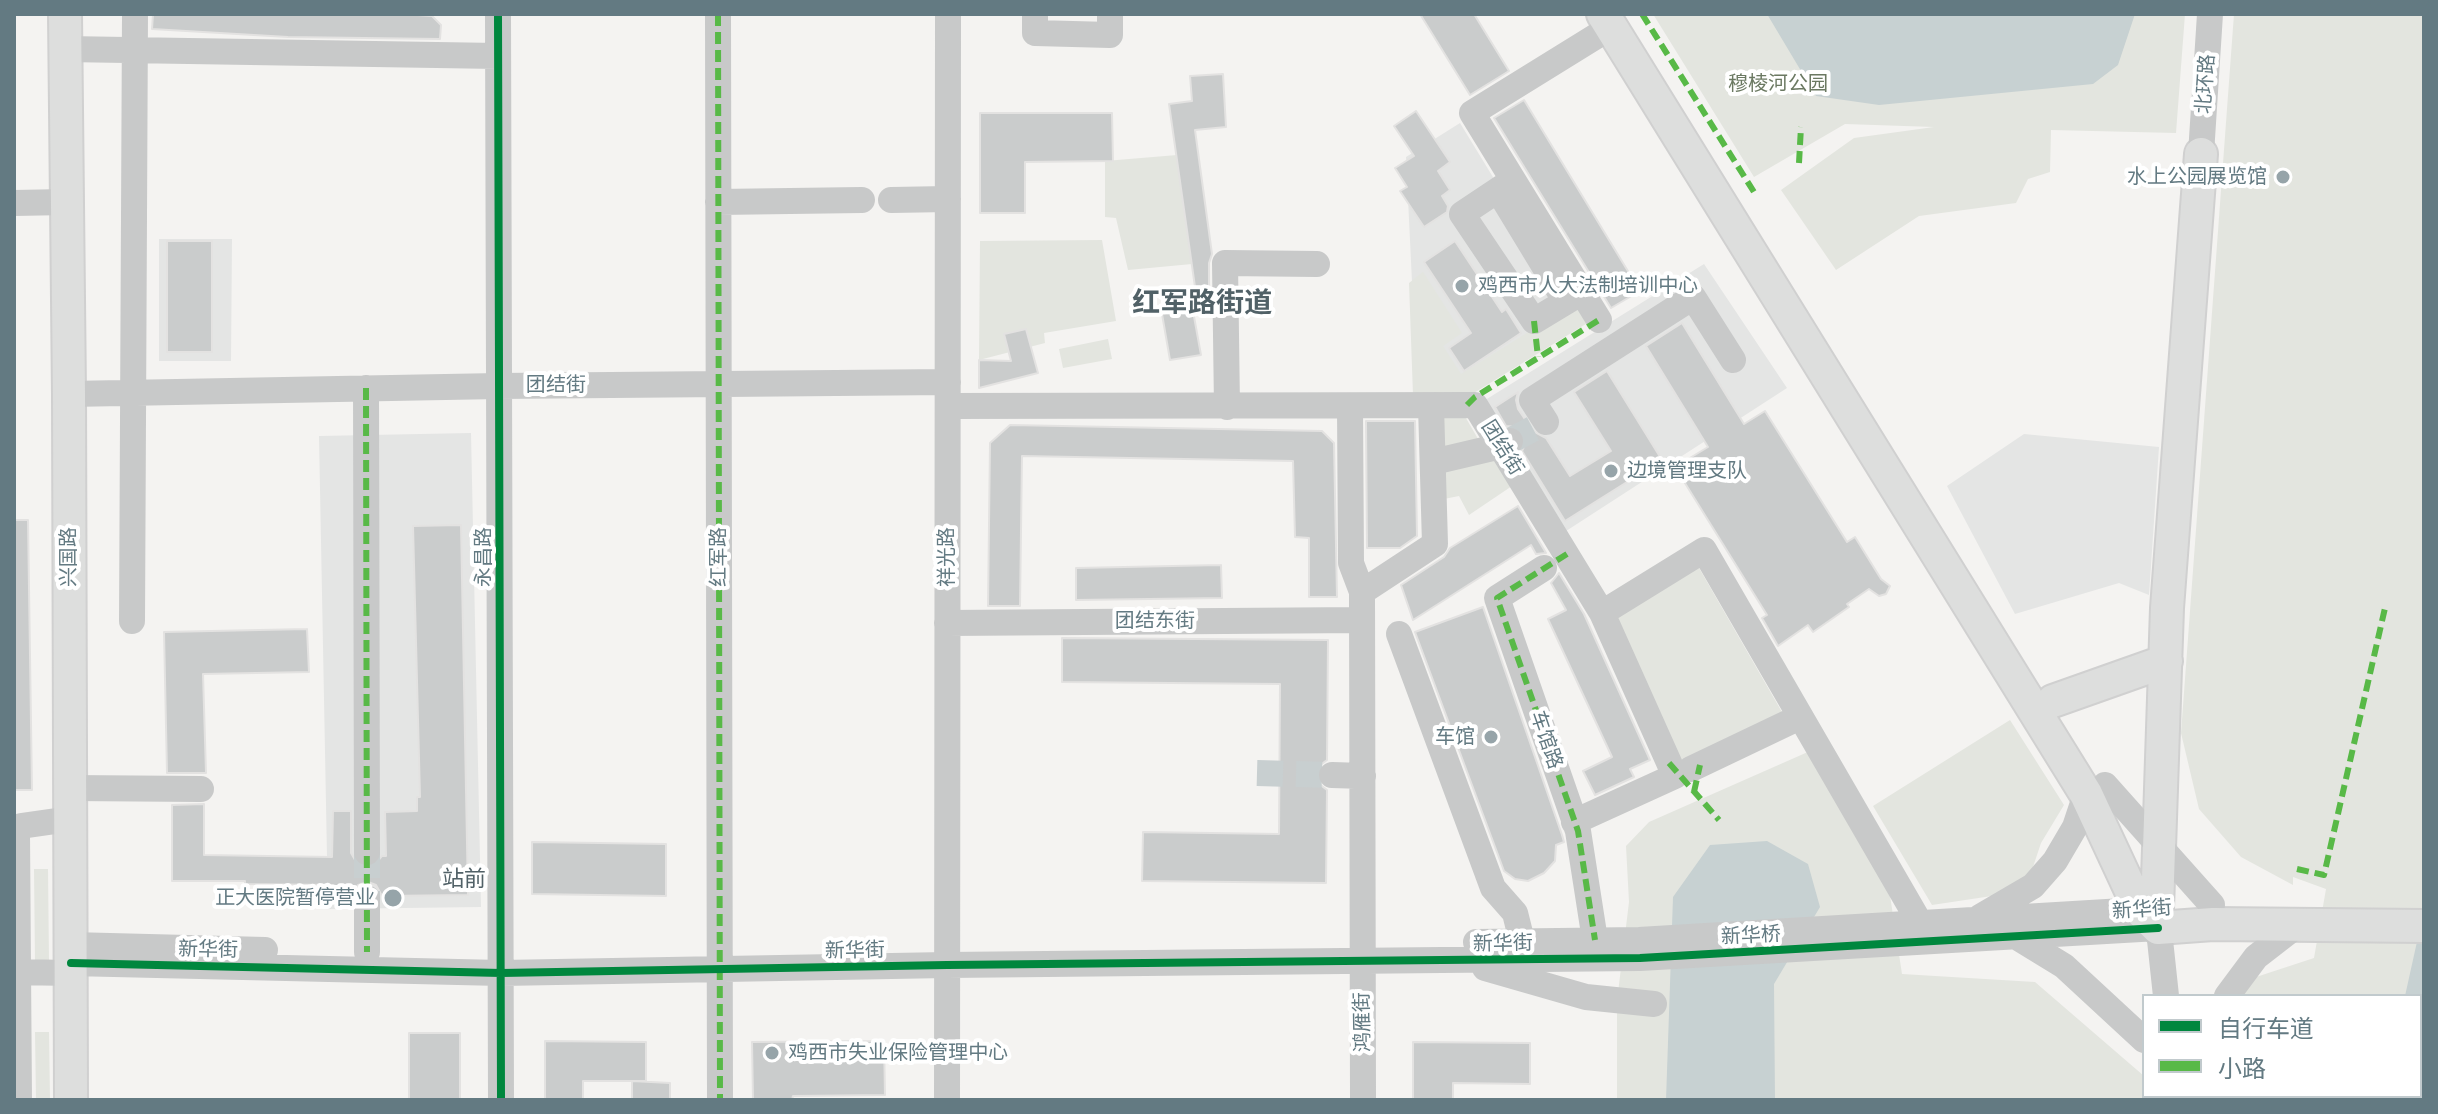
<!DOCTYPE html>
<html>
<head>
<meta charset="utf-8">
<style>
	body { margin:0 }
	#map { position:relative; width:2438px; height:1114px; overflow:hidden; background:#f4f3f1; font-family:"Noto Sans","Noto Sans SC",sans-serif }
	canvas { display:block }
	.frame { position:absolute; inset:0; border:16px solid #637a82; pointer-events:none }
	.legend { position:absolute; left:2142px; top:994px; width:280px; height:104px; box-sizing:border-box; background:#fff; border:2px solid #c1cacd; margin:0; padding:10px 14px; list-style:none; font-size:24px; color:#637a82 }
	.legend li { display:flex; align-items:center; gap:16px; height:40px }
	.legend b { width:40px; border:2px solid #c1cacd }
</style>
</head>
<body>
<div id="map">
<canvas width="2438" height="1114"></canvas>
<div class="frame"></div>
<ul class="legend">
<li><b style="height:10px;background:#00873e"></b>自行车道</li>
<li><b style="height:10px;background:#58b947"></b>小路</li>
</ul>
</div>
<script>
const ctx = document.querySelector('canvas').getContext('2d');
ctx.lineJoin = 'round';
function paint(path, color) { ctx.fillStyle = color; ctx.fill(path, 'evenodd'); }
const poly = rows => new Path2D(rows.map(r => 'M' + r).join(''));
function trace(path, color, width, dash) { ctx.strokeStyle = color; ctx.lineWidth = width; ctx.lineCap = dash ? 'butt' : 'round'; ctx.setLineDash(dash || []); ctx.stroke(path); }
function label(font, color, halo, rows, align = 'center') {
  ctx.font = font + ' "Noto Sans","Noto Sans SC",sans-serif'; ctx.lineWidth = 8; ctx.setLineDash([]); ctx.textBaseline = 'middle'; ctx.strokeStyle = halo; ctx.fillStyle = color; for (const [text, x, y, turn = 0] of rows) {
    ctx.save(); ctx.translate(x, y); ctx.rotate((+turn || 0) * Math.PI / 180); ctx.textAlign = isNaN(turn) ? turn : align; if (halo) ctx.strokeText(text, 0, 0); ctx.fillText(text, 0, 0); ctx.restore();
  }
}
paint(poly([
	[1460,123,1582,323,1469,388,1417,386,1406,157],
	[159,239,232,239,231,361,159,361],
	[1704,264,1787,388,1563,533,1482,402],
	[471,433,481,907,328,909,319,436],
	[2024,434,2159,447,2149,595,2119,583,2015,614,1947,486]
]), '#e4e5e4');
paint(poly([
	[1653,14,2185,14,2176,133,2051,130,2050,172,2028,179,2016,203,1919,216,1836,270,1781,190,1854,138,1934,127,1845,124,1754,177],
	[2234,14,2424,14,2424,1100,2206,1100,2206,1096,2420,1096,2420,996,2241,996,2250,979,2314,958,2326,889,2293,877,2293,885,2241,857,2199,809,2181,733],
	[1177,155,1192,264,1128,270,1116,218,1105,217,1105,161],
	[1102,240,1116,321,1044,333,1045,343,979,360,980,241],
	[1423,272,1462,333,1443,346,1461,374,1575,303,1589,322,1469,396,1413,395,1409,283],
	[1108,339,1112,359,1063,368,1059,349],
	[1463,413,1481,444,1444,453,1441,415],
	[1493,455,1512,486,1469,515,1459,496,1444,499,1444,467],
	[1695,561,1790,726,1685,775,1611,614],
	[2010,720,2064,805,2041,843,2025,891,1932,905,1873,806],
	[1826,744,1889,889,1902,974,2035,982,2144,1076,2144,1096,2156,1096,2156,1100,1617,1100,1617,1001,1629,902,1626,846,1649,822],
	[34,869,48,869,49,961,35,961],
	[35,1032,49,1032,50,1100,36,1100]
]), '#e3e5df');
paint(poly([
	[1767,14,2135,14,2118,65,2093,84,1879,105,1816,96],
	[1767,841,1808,864,1820,907,1774,984,1775,1100,1666,1100,1673,897,1710,845],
	[2424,910,2424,1100,2378,1100,2379,1096,2420,1096,2420,996,2405,996]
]), '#c7d1d2');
const building = poly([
	[153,14,404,14,432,16,441,25,440,39,288,37,152,29,153,14],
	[1420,14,1474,14,1509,71,1470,95,1420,14],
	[1223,74,1226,127,1195,130,1212,254,1209,263,1209,292,1196,294,1169,104,1192,101,1190,76,1223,74],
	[1524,100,1640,291,1611,308,1494,118,1524,100],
	[1416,111,1450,162,1438,171,1450,190,1442,196,1448,206,1447,212,1424,227,1400,191,1407,187,1395,168,1414,156,1394,126,1416,111],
	[980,113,1112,113,1113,161,1025,162,1025,213,980,213,980,113],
	[167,241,212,241,212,352,167,352,167,241],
	[1455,241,1502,312,1506,309,1521,333,1464,371,1449,348,1471,333,1424,262,1455,241],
	[1189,289,1201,355,1170,360,1162,314,1171,312,1167,293,1189,289],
	[1682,323,1744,424,1765,411,1847,542,1855,537,1881,579,1890,586,1886,594,1879,596,1869,589,1847,604,1849,607,1813,632,1808,625,1778,646,1762,618,1767,615,1675,467,1708,447,1646,346,1682,323],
	[1026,329,1038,373,979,388,979,360,1011,361,1004,334,1026,329],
	[1607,371,1662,460,1565,521,1522,451,1526,442,1524,433,1518,427,1506,426,1495,407,1518,392,1516,400,1518,409,1533,431,1546,438,1570,476,1611,451,1574,392,1607,371],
	[1366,421,1415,421,1417,536,1400,548,1367,548,1366,421],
	[1010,425,1322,431,1334,443,1337,597,1309,597,1309,538,1295,537,1293,461,1022,456,1020,606,988,606,990,443,1010,425],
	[1518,506,1546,553,1536,554,1531,545,1413,620,1401,585,1444,557,1450,548,1518,506],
	[14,520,28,520,32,790,14,790,14,520],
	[461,525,468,895,382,896,376,885,368,882,358,885,352,896,333,896,333,885,245,884,245,881,172,881,172,805,204,804,204,855,332,857,333,811,351,811,351,853,358,865,366,868,374,866,382,856,386,856,385,812,417,811,417,797,420,797,413,526,461,525],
	[1221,565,1222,598,1076,600,1076,568,1221,565],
	[1559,573,1584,614,1650,760,1630,769,1634,777,1595,795,1583,771,1612,757,1548,619,1566,610,1551,583,1559,573],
	[1483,607,1562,835,1564,842,1556,845,1555,861,1544,873,1528,881,1515,879,1504,871,1415,632,1483,607],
	[307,629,309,672,203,674,206,773,167,773,164,632,307,629],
	[1062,638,1328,640,1327,760,1319,766,1316,775,1318,783,1327,790,1326,883,1142,881,1143,832,1279,834,1280,684,1062,682,1062,638],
	[532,842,666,844,666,896,532,894,532,842],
	[409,1033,460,1033,460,1100,409,1100,409,1033],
	[545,1041,646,1042,646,1081,583,1081,583,1100,545,1100,545,1041],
	[884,1041,885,1095,793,1096,792,1100,753,1100,752,1042,884,1041],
	[1413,1042,1530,1043,1530,1084,1453,1083,1453,1100,1413,1100,1413,1042],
	[632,1081,670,1083,670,1100,632,1100,632,1081]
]);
paint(building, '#cacccc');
trace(building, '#e3e2e1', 2);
trace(poly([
	[1510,441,1546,422],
	[1257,773,1332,775],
	[367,852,367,898]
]), '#c8cfd0', 26, [26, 13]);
const major = poly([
	[65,14,69,394,71,1100],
	[1603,14,2086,794,2140,910,2158,928,2213,924,2424,926],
	[2053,701,2166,661],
	[2157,909,2167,608,2201,154]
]);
trace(major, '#d0d0d0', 36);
trace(poly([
	[498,14,501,1100],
	[718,14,720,1100],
	[1035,14,1035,33,1110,35,1110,14],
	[65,49,498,56],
	[2201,154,2210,14],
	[1513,180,1462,214,1534,321,1582,292],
	[1498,190,1566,302],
	[891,200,948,199],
	[718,202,862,200],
	[14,203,66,202],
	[1599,320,1472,113,1611,27],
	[366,388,367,852],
	[69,394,499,386,948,382],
	[948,406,1475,405,1602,613,1675,776,1574,822],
	[1227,407,1225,263,1317,264],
	[1350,407,1351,563,1362,592],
	[1546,422,1532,400,1693,297,1733,360],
	[1433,462,1501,446,1510,441],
	[1544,568,1497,598,1578,831,1595,940],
	[1602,613,1704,550,1920,923],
	[132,621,135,14],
	[947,623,1362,620],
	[1399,634,1493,888,1515,913,1522,941],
	[1691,769,1800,717],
	[1332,775,1363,776],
	[2105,785,2212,905],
	[70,788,201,789],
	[2157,912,2166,996],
	[1980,917,2033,886,2055,861,2075,827,2086,794],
	[2015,936,2064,966,2144,1040],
	[1476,942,1639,940,2140,910],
	[71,945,265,950],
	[367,952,367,898],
	[71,963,501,973,947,965,1640,958,2158,928],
	[1485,968,1586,997,1654,1004],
	[14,972,71,973],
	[2227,996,2256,957,2296,926],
	[2176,1096,2176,1100],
	[19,1100,17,834,21,826,70,819],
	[947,1100,948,14],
	[1363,1100,1362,592,1435,544,1431,406]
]), '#c8c9c9', 26);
trace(major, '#dddedd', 32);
trace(poly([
	[718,14,720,1100],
	[1642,14,1754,192],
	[1799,163,1801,127],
	[1534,321,1538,357],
	[366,388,367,952],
	[1467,405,1475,397,1599,320],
	[1567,554,1497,598,1578,831,1595,940],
	[1669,763,1719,820],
	[1694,792,1700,765],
	[2297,869,2324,875,2385,608],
	[2267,1100,2271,1096]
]), '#58b947', 6, [12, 6]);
trace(poly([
	[498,14,501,1100],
	[71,963,501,973,947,965,1640,958,2158,928]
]), '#00873e', 8);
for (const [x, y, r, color] of [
	[2283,177,8,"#96a4a9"],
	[1462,286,8,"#96a4a9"],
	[1611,471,8,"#96a4a9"],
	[1491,737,8,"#96a4a9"],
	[393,898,10,"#96a4a9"],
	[772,1053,8,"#96a4a9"]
]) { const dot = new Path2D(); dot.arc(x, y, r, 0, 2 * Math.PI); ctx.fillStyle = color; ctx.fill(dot); trace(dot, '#fff', 3); }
label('20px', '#6b7962', '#fff', [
	["穆棱河公园",1778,84]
]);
label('20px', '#637a82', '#fff', [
	["北环路",2206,84,-86],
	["团结街",556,385],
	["团结街",1502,448,58],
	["兴国路",69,557,-90],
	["永昌路",484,557,-90],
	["红军路",719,557,-90],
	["祥光路",947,557,-90],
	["团结东街",1155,621],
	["车馆路",1546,740,71],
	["新华街",2142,910,-4],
	["新华桥",1751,936,-3],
	["新华街",1503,944,-1],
	["新华街",208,950,1],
	["新华街",855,951,-1],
	["鸿雁街",1363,1022,-91]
]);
label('20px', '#637a82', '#fff', [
	["水上公园展览馆",2267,177],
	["鸡西市人大法制培训中心",1478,286,"left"],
	["边境管理支队",1627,471,"left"],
	["车馆",1475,737],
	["正大医院暂停营业",375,898],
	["鸡西市失业保险管理中心",788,1053,"left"]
], 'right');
label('22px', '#516167', '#fff', [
	["站前",464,880]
]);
label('bold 28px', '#516167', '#fff', [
	["红军路街道",1202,304]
]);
</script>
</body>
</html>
